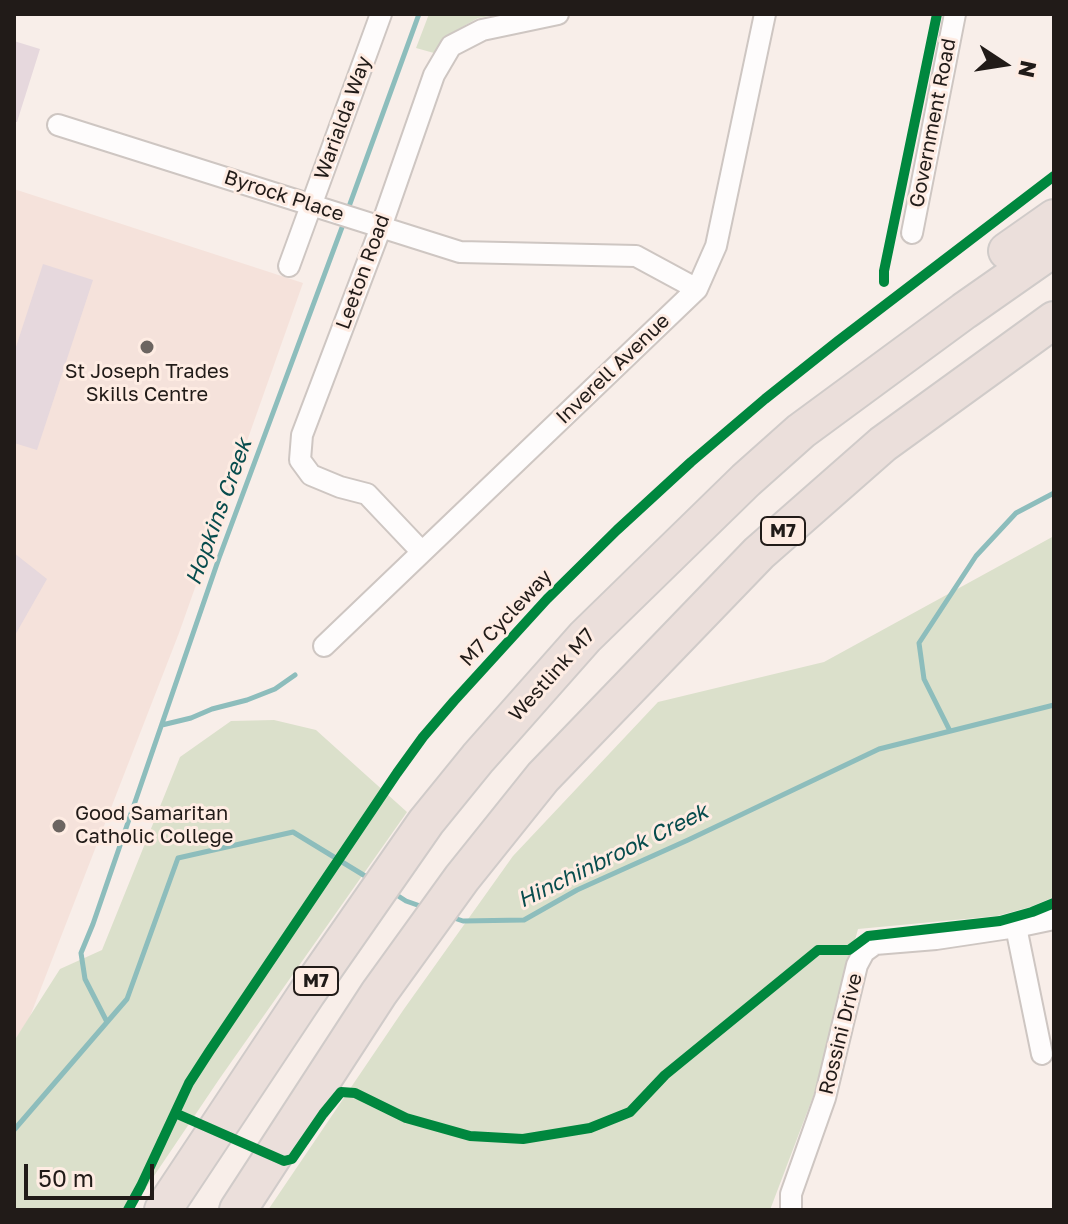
<!DOCTYPE html>
<html>
<head>
<meta charset="utf-8">
<style>
	body { margin:0 }
	#map { position:relative; width:1068px; height:1224px; overflow:hidden; background:#f8eee9; font-family:"Golos Text",sans-serif }
	canvas { display:block }
	.frame { position:absolute; inset:0; border:16px solid #211b18; pointer-events:none }
	.north { position:absolute; left:964px; top:24px; width:80px; height:80px; -webkit-text-stroke:6px #feece3; paint-order:stroke; rotate:102deg; font-size:22px; font-weight:700; line-height:32px; text-align:center; color:#211b18 }
	.north::after { content:''; display:block; margin:auto; width:28px; height:36px; background:#211b18; clip-path:polygon(50% 0,100% 100%,50% 72%,0 100%) }
	.scale { position:absolute; left:24px; top:1164px; width:130px; height:36px; box-sizing:border-box; border:4px solid #211b18; border-top:0; padding-left:10px; font-size:24px; line-height:28px; white-space:nowrap; color:#211b18; -webkit-text-stroke:6px #feece3; paint-order:stroke }
</style>
</head>
<body>
<div id="map">
<canvas width="1068" height="1224"></canvas>
<div class="frame"></div>
<div class="north">N</div>
<div class="scale">50 m</div>
</div>
<script>
const ctx = document.querySelector('canvas').getContext('2d');
ctx.lineJoin = 'round';
function paint(path, color) { ctx.fillStyle = color; ctx.fill(path, 'evenodd'); }
const poly = rows => new Path2D(rows.map(r => 'M' + r).join(''));
function trace(path, color, width, dash) { ctx.strokeStyle = color; ctx.lineWidth = width; ctx.lineCap = dash ? 'butt' : 'round'; ctx.setLineDash(dash || []); ctx.stroke(path); }
function label(font, color, halo, rows, align = 'center') {
  ctx.font = font + ' "Golos Text",sans-serif'; ctx.lineWidth = 6; ctx.setLineDash([]); ctx.textBaseline = 'middle'; ctx.strokeStyle = halo; ctx.fillStyle = color; for (const [text, x, y, turn = 0] of rows) {
    ctx.save(); ctx.translate(x, y); ctx.rotate((+turn || 0) * Math.PI / 180); ctx.textAlign = isNaN(turn) ? turn : align; if (halo) ctx.strokeText(text, 0, 0); ctx.fillText(text, 0, 0); ctx.restore();
  }
}
paint(poly([
	[14,189,303,283,179,633,29,1019,14,1041]
]), '#f5e2db');
paint(poly([
	[429,14,501,14,478,18,448,35,434,53,416,48],
	[1054,536,1054,897,1030,907,997,916,858,929,814,1094,770,1210,268,1210,404,1009,513,856,658,702,824,662],
	[274,720,316,730,407,812,220,1078,131,1210,14,1210,14,1041,60,969,102,950,180,757,231,721]
]), '#dbe0cb');
trace(poly([
	[347,212,419,14],
	[162,725,191,718,212,709,247,700,275,689,295,675],
	[950,731,924,679,919,643,976,556,1016,513,1054,493],
	[392,892,406,901,423,907],
	[451,917,463,921,524,920,577,890,688,840,879,749,1054,705],
	[107,1022,85,979,81,953,93,924,219,558,344,222],
	[14,1130,127,999,178,858,293,832,370,879]
]), '#8dbdbc', 5);
paint(poly([
	[14,41,40,49,17,122,14,122],
	[43,264,93,280,37,450,14,443,14,353],
	[14,553,47,579,14,637]
]), '#e6d8dd');
const minor = poly([
	[58,125,460,252,636,256,697,289],
	[912,233,955,14],
	[289,266,381,14],
	[421,551,367,494,340,487,311,475,300,460,302,435,381,227,434,75,451,46,482,30,558,14],
	[324,646,697,289,716,246,765,14],
	[1016,927,1042,1054],
	[791,1210,791,1194,825,1098,857,965,864,952,875,944,936,939,1016,927,1054,919]
]);
const motorway = poly([
	[1007,251,1054,218],
	[163,1210,307,993,426,822,478,758,585,637,746,480,801,431,964,311,1054,248],
	[238,1210,379,993,462,878,543,777,759,553,883,444,1054,320]
]);
trace(minor, '#cec6c2', 24);
trace(motorway, '#d0cbc9', 40);
trace(minor, '#fefcfc', 20);
trace(motorway, '#ebdfdb', 36);
trace(poly([
	[884,282,884,271,937,14],
	[175,1113,284,1161,292,1159,323,1114,341,1092,355,1093,406,1118,470,1136,523,1139,590,1128,630,1112,665,1075,818,950,849,950,868,936,1000,921,1032,912,1054,903],
	[128,1210,141,1186,189,1083,209,1052,397,773,423,737,454,701,547,599,617,530,691,462,765,399,838,341,1054,176]
]), '#00873e', 10);
for (const [x, y, r, color] of [
	[147,347,8,"#6c6561"],
	[59,826,8,"#6c6561"]
]) { const dot = new Path2D(); dot.arc(x, y, r, 0, 2 * Math.PI); ctx.fillStyle = color; ctx.fill(dot); trace(dot, '#feece3', 3); }
for (const [x, y, w] of [
	[783,531,44],
	[316,981,44]
]) { const box = new Path2D(); box.roundRect(x - w / 2, y - 14, w, 28, 6); ctx.fillStyle = '#feece3'; ctx.fill(box); trace(box, '#211b18', 2); }
label('bold 18px', '#211b18', null, [
	["M7",783,531],
	["M7",316,981]
]);
label('20px', '#211b18', '#feece3', [
	["Warialda Way",343,118,-70],
	["Government Road",933,123,-79],
	["Byrock Place",284,196,18],
	["Leeton Road",363,272,-70],
	["Inverell Avenue",613,369,-44],
	["M7 Cycleway",506,618,-47],
	["Westlink M7",552,675,-48],
	["Rossini Drive",841,1034,-76]
]);
label('20px', '#211b18', '#feece3', [
	["St Joseph Trades",147,372],
	["Skills Centre",147,395],
	["Good Samaritan",75,814,"left"],
	["Catholic College",75,837,"left"]
]);
label('italic 22px', '#074c4d', '#feece3', [
	["Hopkins Creek",219,512,-70],
	["Hinchinbrook Creek",613,856,-26]
]);
</script>
</body>
</html>
